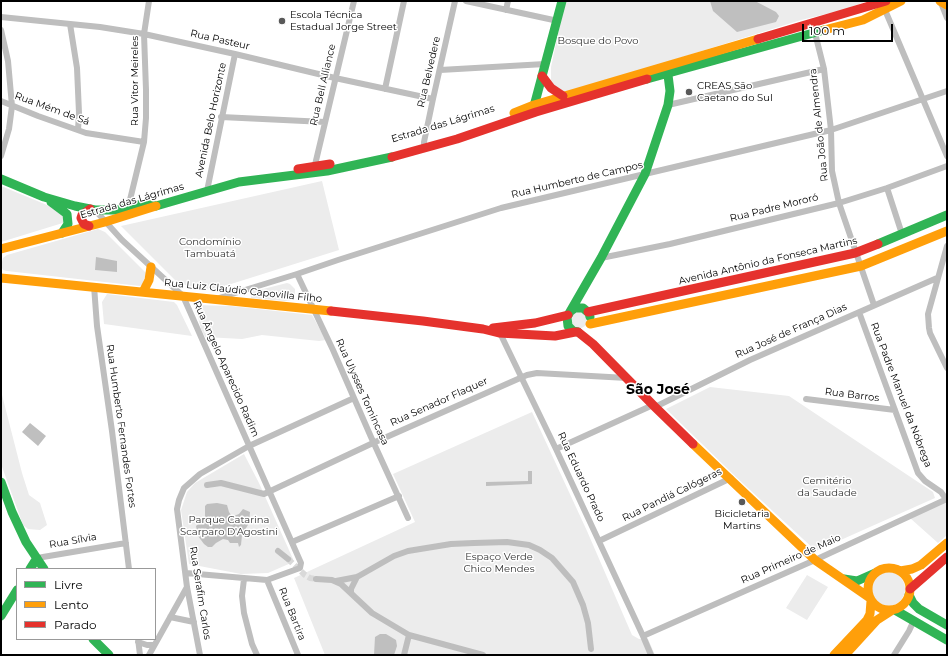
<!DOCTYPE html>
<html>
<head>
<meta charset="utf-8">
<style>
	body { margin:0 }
	#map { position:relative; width:948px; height:656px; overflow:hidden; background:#fff; font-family:Montserrat,sans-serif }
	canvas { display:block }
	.frame { position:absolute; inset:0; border:2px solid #000; pointer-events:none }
	.legend { position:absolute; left:16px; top:568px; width:140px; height:72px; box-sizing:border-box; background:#fff; border:1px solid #999; margin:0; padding:5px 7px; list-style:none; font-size:12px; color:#000 }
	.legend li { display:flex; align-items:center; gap:8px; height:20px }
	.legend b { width:20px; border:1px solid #999 }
	.scale { position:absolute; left:802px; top:24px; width:91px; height:18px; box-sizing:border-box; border:2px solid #000; border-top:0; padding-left:5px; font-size:12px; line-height:14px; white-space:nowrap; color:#000; -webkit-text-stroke:3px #fff; paint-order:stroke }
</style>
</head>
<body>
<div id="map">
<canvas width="948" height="656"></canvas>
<div class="frame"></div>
<ul class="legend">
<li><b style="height:5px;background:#30b455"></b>Livre</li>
<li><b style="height:5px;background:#ff9f0a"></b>Lento</li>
<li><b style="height:5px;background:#e5322d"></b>Parado</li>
</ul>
<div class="scale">100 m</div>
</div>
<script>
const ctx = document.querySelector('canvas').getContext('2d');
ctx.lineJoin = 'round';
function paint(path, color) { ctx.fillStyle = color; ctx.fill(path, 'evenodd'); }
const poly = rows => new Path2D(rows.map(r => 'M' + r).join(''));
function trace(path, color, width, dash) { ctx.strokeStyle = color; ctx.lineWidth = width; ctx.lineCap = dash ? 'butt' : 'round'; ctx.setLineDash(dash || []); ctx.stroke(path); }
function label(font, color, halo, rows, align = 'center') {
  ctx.font = font + ' Montserrat,sans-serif'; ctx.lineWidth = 3; ctx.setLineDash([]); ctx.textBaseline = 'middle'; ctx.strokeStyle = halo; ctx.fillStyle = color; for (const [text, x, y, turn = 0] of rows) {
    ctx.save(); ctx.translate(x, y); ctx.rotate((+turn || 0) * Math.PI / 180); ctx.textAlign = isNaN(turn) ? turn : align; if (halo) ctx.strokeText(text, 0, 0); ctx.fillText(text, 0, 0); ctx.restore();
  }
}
paint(poly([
	[565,1,867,1,843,10,801,20,564,94,555,89,551,80,551,67],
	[322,181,339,250,212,290,192,287,177,282,121,226],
	[1,186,64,212,66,222,1,242],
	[98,229,105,232,146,273,142,285,140,286,7,271,3,270,1,266,3,258,7,255],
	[287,283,290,284,295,289,295,297,292,300,285,301,251,298,251,292],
	[107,294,174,302,177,305,192,336,104,324,102,302],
	[195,305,231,306,312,315,326,340,319,341,262,335,242,339,205,337,201,329],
	[580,311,588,318,587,324,585,326,580,329,571,326,572,314],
	[710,387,789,396,933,492,935,498,816,551,736,477,666,409],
	[1,391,22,473,29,495,40,503,47,525,40,530,28,529,23,525,1,464],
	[532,412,587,531,632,635,639,639,648,639,655,655,325,655,294,578,415,522,393,474],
	[244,454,259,483,293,559,291,563,268,573,241,574,189,564,181,510,187,492,195,483],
	[947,500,947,535,938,543,910,518],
	'871 589a17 17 0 1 1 34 0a17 17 0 1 1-34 0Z',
	[807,575,828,587,807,620,786,608]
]), '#ececec');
paint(poly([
	[710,1,755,1,776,12,779,16,776,22,737,32,713,11],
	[96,257,117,261,117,272,95,270],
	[30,423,46,436,38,446,22,432],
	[528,471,532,471,532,484,486,486,486,482,528,481],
	[217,503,227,505,229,512,231,515,234,516,239,514,243,509,250,512,249,523,242,535,241,545,239,547,238,543,230,543,228,540,223,539,216,543,212,547,208,547,204,544,198,536,196,526,205,517,205,506,207,504],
	[380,634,386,634,396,640,397,646,394,655,374,655,375,637]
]), '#bfbfbf');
trace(poly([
	[288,559,305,575,310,578,316,579]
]), '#d9d9d9', 6, [6, 3]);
trace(poly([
	[466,1,558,21],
	[941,3,947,18],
	[506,10,508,1],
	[885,10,947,156],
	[1,17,100,27,144,34,235,54,335,78,433,99],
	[70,24,77,68,79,113,78,130],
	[1,30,8,61,12,106,9,129,1,156],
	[815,33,824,69,831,130,832,171,839,203,874,305],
	[440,70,545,64],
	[385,89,404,1],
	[1,101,38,116,86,133,144,142],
	[668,105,824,69],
	[221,117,325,122],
	[424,148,424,142,433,99,455,1],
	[314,169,354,1],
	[887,188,902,234],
	[207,191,235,54],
	[128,208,144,142,146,118,146,90,144,34,149,1],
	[95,210,122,240,183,296,301,563,300,568,267,580,186,573],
	[947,246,928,314,929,328,930,333,947,368],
	[601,258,670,244,839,203,887,188,947,166],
	[297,274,333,350,371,437,408,518],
	[94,286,97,326,112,431,129,569],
	[219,298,297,274,338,260,501,208,831,130,947,91],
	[859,312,918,473,925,481,941,492,946,499],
	[499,331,556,449,643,636,651,655],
	[806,399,895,410],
	[655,407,750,360,937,278],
	[556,449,653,405],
	[207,485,221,483,264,494,373,443,527,375,537,373,627,378],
	[599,541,731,478],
	[292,542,399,496],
	[278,551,288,559],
	[37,558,126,543],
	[244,579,242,596,244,613,252,644,257,655],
	[316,579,332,580,341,584,372,613,409,635],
	[267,580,298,655],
	[336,581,357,577,394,556,408,551,451,544,474,543,507,542,529,545,540,550,552,558,573,582,583,605,588,623,591,649],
	[351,593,351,589,357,577],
	[170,617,194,622],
	[643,636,815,560,947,499],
	[138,639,140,655],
	[138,642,147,645,154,645],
	[149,655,187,587],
	[200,655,187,587,177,509,179,500,184,488,200,474,249,446,354,398],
	[404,655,409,635,483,655],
	[894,655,909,631,914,620]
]), '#bebebe', 6);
trace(poly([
	[647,79,824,30],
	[533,110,562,1],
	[1,179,44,197,75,206,95,210,117,210,151,202],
	[51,202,67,214,68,224,62,233],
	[156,206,239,182,327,171,392,157],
	[878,244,947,215],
	[571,311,575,308,583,308,589,313,590,317],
	[578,332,573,331,568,326,567,317,601,258,645,174,668,105,670,91,667,67],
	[1,482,12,512,26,542,44,569],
	[30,569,37,558],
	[844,579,857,581,875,573],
	[909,595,913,603,919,609,947,625],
	[895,610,947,640],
	[1,616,17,590],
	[93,639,109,655]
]), '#30b455', 9);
trace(poly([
	[940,1,947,5],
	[824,30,863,20,901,1],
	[514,113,534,105,758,39],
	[1,249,105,222,156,206],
	[1,278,331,311],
	[143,292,149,280,151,267],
	[590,324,861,266,947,231],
	[693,444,815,560,870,598],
	'868 589a21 21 0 1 1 42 0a21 21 0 1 1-42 0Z',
	[900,571,912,569,921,565,947,543],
	[834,655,867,620,870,614,871,601],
	[845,655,877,620,891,611]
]), '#ff9f0a', 9);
trace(poly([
	[758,39,886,1],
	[542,76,551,88,563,96],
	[392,157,457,139,536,112,647,79],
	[298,169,330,164],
	[89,226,84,224,81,218,82,215,90,209],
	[331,311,423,321,483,329,499,333,555,336,575,332],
	[588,312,855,253,878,244],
	[493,328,535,323,568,315],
	[578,332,593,344,655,407,693,444],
	[910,589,947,557]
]), '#e5322d', 9);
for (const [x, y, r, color] of [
	[282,21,4,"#595959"],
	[689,92,4,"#595959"],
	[742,502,4,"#595959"]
]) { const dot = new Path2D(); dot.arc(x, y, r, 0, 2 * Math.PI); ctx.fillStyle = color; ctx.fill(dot); trace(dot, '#fff', 1.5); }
label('10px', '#000', '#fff', [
	["Escola Técnica",290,15],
	["Estadual Jorge Street",290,27],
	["CREAS São",697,86],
	["Caetano do Sul",697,98],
	["Bicicletaria",742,514,"center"],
	["Martins",742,526,"center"]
], 'left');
label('10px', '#000', '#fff', [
	["Rua Pasteur",220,40,13],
	["Rua Belvedere",429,72,-77],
	["Rua Vitor Meireles",135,81,-90],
	["Rua Bell Alliance",323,85,-77],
	["Rua Mém de Sá",52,109,20],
	["Avenida Belo Horizonte",211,120,-78],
	["Estrada das Lágrimas",443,124,-17],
	["Rua João de Almendra",819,125,-96],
	["Rua Humberto de Campos",577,180,-13],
	["Estrada das Lágrimas",132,201,-16],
	["Rua Padre Mororó",774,208,-14],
	["Avenida Antônio da Fonseca Martins",768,261,-13],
	["Rua Luiz Claúdio Capovilla Filho",243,291,6],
	["Rua José de França Dias",791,331,-24],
	["Rua Ângelo Aparecido Radim",226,369,66],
	["Rua Ulysses Tomincasa",362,392,66],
	["Rua Barros",852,395,7],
	["Rua Padre Manuel da Nóbrega",901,395,69],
	["Rua Senador Flaquer",439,402,-24],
	["Rua Humberto Fernandes Fortes",121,426,82],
	["Rua Eduardo Prado",581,477,65],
	["Rua Pandiá Calógeras",672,495,-26],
	["Rua Sílvia",73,541,-10],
	["Rua Primeiro de Maio",791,559,-24],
	["Rua Serafim Carlos",200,593,81],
	["Rua Bartira",292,614,68]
]);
label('10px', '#333', '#fff', [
	["Bosque do Povo",598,41],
	["Condomínio",210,242],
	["Tambuatá",210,254],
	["Cemitério",827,481],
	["da Saudade",827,493],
	["Parque Catarina",229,520],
	["Scarparo D'Agostini",229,532],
	["Espaço Verde",499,557],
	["Chico Mendes",499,569]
]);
label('bold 14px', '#000', '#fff', [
	["São José",658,390]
]);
</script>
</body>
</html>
